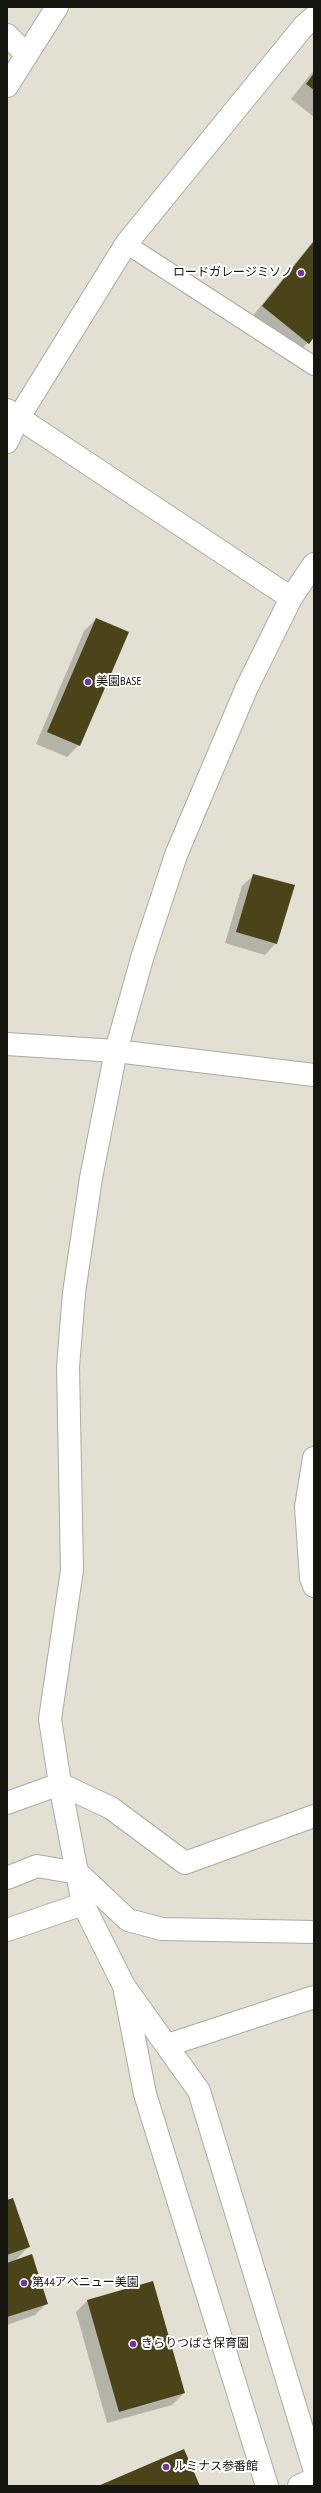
<!DOCTYPE html>
<html>
<head>
<meta charset="utf-8">
<style>
	body { margin:0 }
	#map { position:relative; width:321px; height:2493px; overflow:hidden; background:#e2e0d3; font-family:"PT Sans Narrow",sans-serif }
	canvas { display:block }
	.frame { position:absolute; inset:0; border:8px solid #161611; pointer-events:none }
</style>
</head>
<body>
<div id="map">
<canvas width="321" height="2493"></canvas>
<div class="frame"></div>
</div>
<script>
const ctx = document.querySelector('canvas').getContext('2d');
ctx.lineJoin = 'round';
function paint(path, color) { ctx.fillStyle = color; ctx.fill(path, 'evenodd'); }
const poly = rows => new Path2D(rows.map(r => 'M' + r).join(''));
function trace(path, color, width, dash) { ctx.strokeStyle = color; ctx.lineWidth = width; ctx.lineCap = dash ? 'butt' : 'round'; ctx.setLineDash(dash || []); ctx.stroke(path); }
function label(font, color, halo, rows, align = 'center') {
  ctx.font = font + ' "PT Sans Narrow","Noto Sans JP",sans-serif'; ctx.lineWidth = 4; ctx.setLineDash([]); ctx.textBaseline = 'middle'; ctx.strokeStyle = halo; ctx.fillStyle = color; for (const [text, x, y, turn = 0] of rows) {
    ctx.save(); ctx.translate(x, y); ctx.rotate((+turn || 0) * Math.PI / 180); ctx.textAlign = isNaN(turn) ? turn : align; if (halo) ctx.strokeText(text, 0, 0); ctx.fillText(text, 0, 0); ctx.restore();
  }
}
paint(poly([
	[314,70,314,117,291,99],
	[314,240,314,336,296,355,251,318],
	[96,619,79,745,67,757,36,744,84,631],
	[254,875,276,943,265,955,225,943,242,886],
	[7,2201,28,2247,14,2262,47,2303,35,2315,7,2325],
	[88,2300,184,2393,172,2405,107,2423,76,2312]
]), '#0003');
paint(poly([
	[314,73,314,90,306,84],
	[314,241,314,337,309,344,262,306],
	[96,618,129,632,80,746,47,732],
	[253,874,295,885,277,944,236,932],
	[13,2198,30,2247,7,2255,7,2200],
	[32,2254,48,2304,7,2317,7,2263],
	[153,2281,185,2393,119,2412,87,2300],
	[184,2449,200,2486,98,2486]
]), '#4b4419');
const service = poly([
	[126,244,314,366]
]);
const pedestrian = poly([
	[7,1878,37,1866,78,1873,128,1920,162,1929,314,1932]
]);
const minor = poly([
	[7,35,27,55],
	[7,86,57,7],
	[7,410,291,598],
	[7,442,19,417,126,244,303,27,314,17],
	[7,1044,116,1051,314,1075],
	[314,1458,306,1507,311,1578,314,1586],
	[7,1803,60,1784,111,1808,185,1863,314,1816],
	[7,1930,83,1904],
	[124,1986,83,1904,60,1784,50,1719,72,1570,68,1367,74,1293,91,1178,116,1051,143,955,176,855,247,687,291,598,314,564],
	[168,2045,314,1997],
	[299,2486,314,2479]
]);
const tertiary = poly([
	[124,1986,199,2091,314,2468],
	[125,1992,145,2094,267,2486]
]);
trace(service, '#adaa9e', 20);
trace(pedestrian, '#adaa9e', 24);
trace(minor, '#adaa9e', 24);
trace(tertiary, '#adaa9e', 24);
trace(service, '#fff', 18);
trace(pedestrian, '#fff', 22);
trace(minor, '#fff', 22);
trace(tertiary, '#fff', 22);
for (const [x, y, r, color] of [
	[301,273,4,"#7730a4"],
	[88,682,4,"#7730a4"],
	[24,2283,4,"#7730a4"],
	[133,2344,4,"#7730a4"],
	[166,2467,4,"#7730a4"]
]) { const dot = new Path2D(); dot.arc(x, y, r, 0, 2 * Math.PI); ctx.fillStyle = color; ctx.fill(dot); trace(dot, '#fff', 1.5); }
label('12px', '#161611', '#fff', [
	["ロードガレージミソノ",293,273,"right"],
	["美園BASE",96,682],
	["第44アベニュー美園",32,2283],
	["きらりつばさ保育園",141,2344],
	["ルミナス参番館",174,2467]
], 'left');
</script>
</body>
</html>
